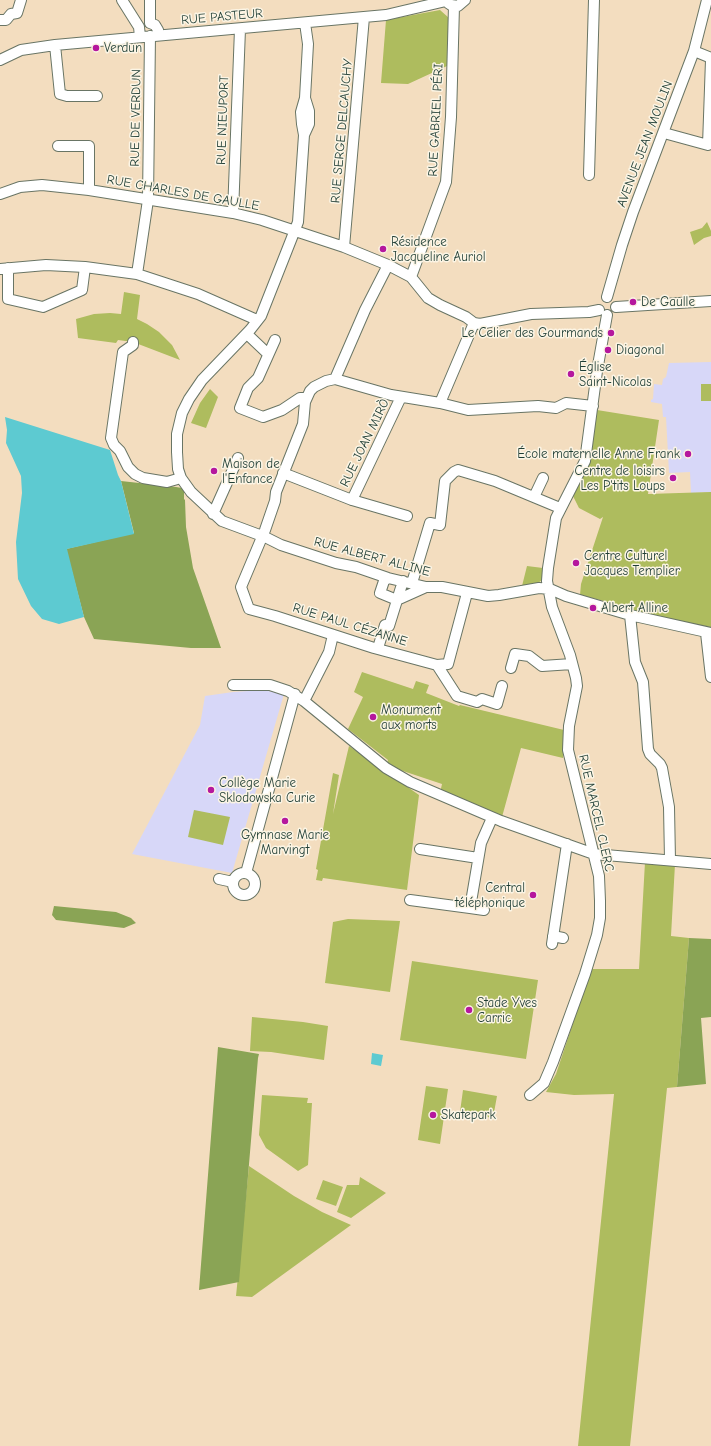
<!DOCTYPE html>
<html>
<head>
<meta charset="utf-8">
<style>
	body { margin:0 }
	canvas { display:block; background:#f3ddbf }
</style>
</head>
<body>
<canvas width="711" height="1446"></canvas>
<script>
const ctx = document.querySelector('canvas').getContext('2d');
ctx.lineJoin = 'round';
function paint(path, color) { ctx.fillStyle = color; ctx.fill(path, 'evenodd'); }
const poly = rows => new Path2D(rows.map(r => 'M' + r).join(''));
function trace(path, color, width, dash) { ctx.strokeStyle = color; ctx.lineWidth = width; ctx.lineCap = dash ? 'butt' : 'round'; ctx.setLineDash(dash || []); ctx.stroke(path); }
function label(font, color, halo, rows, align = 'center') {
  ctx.font = font + ' "Comic Neue",sans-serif'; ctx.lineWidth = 3; ctx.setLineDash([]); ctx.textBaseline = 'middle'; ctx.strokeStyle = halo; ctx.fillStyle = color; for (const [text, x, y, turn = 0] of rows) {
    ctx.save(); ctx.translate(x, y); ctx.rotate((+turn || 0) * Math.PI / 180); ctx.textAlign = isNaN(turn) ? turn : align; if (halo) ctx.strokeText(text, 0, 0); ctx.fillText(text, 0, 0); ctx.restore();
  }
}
paint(poly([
	[711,362,711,492,691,493,690,472,669,473,666,417,663,417,662,404,651,402,651,400,653,399,654,384,662,385,663,379,666,377,669,363],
	[263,690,284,694,232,873,132,854,200,725,205,696,233,692]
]), '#d7d7f8');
paint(poly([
	[440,10,449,18,447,66,408,84,381,83,386,20],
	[707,222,711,231,711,236,704,238,694,245,690,232,702,228],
	[124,292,140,295,137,319,147,324,159,332,172,345,180,360,133,342,118,340,116,343,78,338,76,319,94,314,110,313,121,314],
	[701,384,711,384,711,401,701,401],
	[210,389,218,397,206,428,191,423,200,403],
	[597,410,659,420,648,494,711,492,711,627,629,613,603,605,604,601,580,595,581,584,603,517,600,519,579,508,573,496],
	[527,566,543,568,542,580,538,583,522,586],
	[362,672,413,689,416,681,429,685,426,693,459,706,460,705,564,730,563,758,521,748,502,817,440,793,442,784,400,770,392,766,387,763,388,760,348,729,363,697,354,692],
	[349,746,419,795,407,890,323,878,322,881,316,880,318,870,316,869,333,773,339,775,333,814],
	[194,810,230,817,223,845,188,837],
	[645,862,675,864,671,936,689,938,677,1087,667,1088,630,1446,578,1446,614,1094,574,1095,546,1092,556,1074,591,969,639,969],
	[348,919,400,921,390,992,325,983,333,922],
	[412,961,538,980,526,1059,400,1040],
	[252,1017,303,1022,328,1026,324,1060,271,1052,250,1051],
	[426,1086,448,1089,440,1144,418,1140],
	[463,1090,497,1096,493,1118,460,1112],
	[262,1095,308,1098,307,1103,312,1103,308,1165,298,1171,266,1148,259,1135],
	[249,1166,294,1196,322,1212,351,1225,252,1297,236,1296],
	[360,1177,386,1193,351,1218,337,1212,347,1185,359,1185],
	[323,1180,343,1187,336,1206,316,1199]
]), '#aebc5e');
paint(poly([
	[121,481,176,487,182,488,184,491,184,499,185,500,186,527,193,568,221,648,191,648,94,639,84,617,66,549,134,533],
	[54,906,116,912,131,918,136,923,124,928,56,920,52,915],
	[689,938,711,939,711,1017,701,1018,706,1084,677,1087],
	[218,1047,259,1054,258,1058,239,1282,199,1290]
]), '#8aa455');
paint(poly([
	[5,417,110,450,118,475,121,481,134,534,67,549,84,617,59,624,42,619,31,606,18,579,16,542,22,493,21,476,6,443,7,430],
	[372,1053,383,1055,381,1066,371,1064]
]), '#5dcad1');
const minor = poly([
	[122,0,139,27,140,37],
	[150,0,150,23,155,25,158,30,159,35],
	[448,3,451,5,458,6,465,0],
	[0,20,6,20,11,14,17,13,21,0],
	[55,45,60,94,67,96,97,96],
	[694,51,711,58],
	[0,60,21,50,55,45,386,15,446,1],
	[305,98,309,111,309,124,304,135,298,222,291,240,261,316,250,330,202,380,189,399,182,413,177,434,177,452,178,469,181,478,191,492,222,521,265,537,281,545,336,563,356,567,388,578,426,587,442,587,488,596,499,595,539,588,550,589,566,596,630,615,711,633],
	[664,133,708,145,711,60],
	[304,135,302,124,301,112,305,98,308,44,305,23],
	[58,146,89,146,89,190],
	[589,175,594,0],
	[0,194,20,187,42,185,89,190,233,213,262,220,344,247,388,265,411,277,428,298,440,305,466,317,474,323,480,324,531,314,589,312,599,310],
	[233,213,240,29],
	[344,247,364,17],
	[8,268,8,299,43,307,82,290,85,267],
	[0,269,46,265,85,267,137,274,198,294,257,320],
	[137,274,148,200,150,36],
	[411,277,446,182,451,117,454,6],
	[607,297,622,245,633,212,694,51,707,0],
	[616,307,711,301],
	[247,334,268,354],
	[275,340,258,378,248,388,240,408,263,417,282,410,300,398,306,398],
	[133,342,133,345,123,352,111,438,114,445,120,451,128,467,135,474,143,478,167,482,181,478],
	[335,379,365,310,388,265],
	[440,403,474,323],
	[283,473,352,500,407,516],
	[534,497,543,478],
	[352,500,401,397],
	[213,514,238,458],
	[388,578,384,581,380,593,397,600,426,587],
	[412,583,430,523,440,525,445,481,454,472,458,470,495,481,560,508],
	[467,593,448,664,437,665,374,648,275,616,249,609,241,587,265,530,275,501,276,492,303,424,305,402,310,391,314,387,326,381,335,379,391,395,440,403,468,410,538,406,556,408,566,403,593,406],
	[630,615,635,662,643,682,648,749,650,754,660,764,662,768,669,807,670,860],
	[706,633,711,677],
	[378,648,385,625,389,626,403,581],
	[437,665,457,696,477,702,482,699,497,704,502,686],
	[511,668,515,654,529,656,542,666,572,664],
	[233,685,270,685,288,691,304,701,386,768,410,782,501,821,594,854,711,864],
	[304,701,329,652,333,635],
	[420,849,478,858],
	[246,873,295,694],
	'233 884a11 11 0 1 1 22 0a11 11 0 1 1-22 0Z',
	[219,879,233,882],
	[410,900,470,908,481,843,492,818],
	[470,908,484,910],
	[553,936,563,938],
	[552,944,567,844],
	[530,1095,544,1083,553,1062,585,974,597,935,600,918,600,901,599,876,568,750,569,726,577,686,576,678,570,655,552,607,547,581,548,568,556,518,585,461,597,371,607,315]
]);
trace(minor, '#697565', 12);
trace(minor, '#fff', 10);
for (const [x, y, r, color] of [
	[96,48,4,"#b5179e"],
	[383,249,4,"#b5179e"],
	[633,302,4,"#b5179e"],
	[611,333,4,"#b5179e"],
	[608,350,4,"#b5179e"],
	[571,374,4,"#b5179e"],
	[688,454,4,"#b5179e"],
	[214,471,4,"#b5179e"],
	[673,478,4,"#b5179e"],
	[576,563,4,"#b5179e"],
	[593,608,4,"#b5179e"],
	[373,717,4,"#b5179e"],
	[211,790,4,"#b5179e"],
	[285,821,4,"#b5179e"],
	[533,895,4,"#b5179e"],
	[469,1010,4,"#b5179e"],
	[433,1115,4,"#b5179e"]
]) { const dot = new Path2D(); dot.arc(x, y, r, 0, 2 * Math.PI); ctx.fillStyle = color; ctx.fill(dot); trace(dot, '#fcf5e5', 1.5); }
label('13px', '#1f3d34', '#fcf5e5', [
	["RUE PASTEUR",222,17,-5],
	["RUE DE VERDUN",136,118,-89],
	["RUE NIEUPORT",223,120,-88],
	["RUE GABRIEL PÉRI",436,120,-87],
	["RUE SERGE DELCAUCHY",342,131,-85],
	["AVENUE JEAN MOULIN",645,144,-69],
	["RUE CHARLES DE GAULLE",183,193,10],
	["RUE JOAN MIRÒ",365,443,-64],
	["RUE ALBERT ALLINE",372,557,15],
	["RUE PAUL CÉZANNE",350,625,17],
	["RUE MARCEL CLERC",596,813,77]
]);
label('13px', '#1f3d34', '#fcf5e5', [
	["Verdun",104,48],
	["Résidence",391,242],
	["Jacqueline Auriol",391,257],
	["De Gaulle",641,302],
	["Le Celier des Gourmands",603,333,"right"],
	["Diagonal",616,350],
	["Église",579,367],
	["Saint-Nicolas",579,382],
	["École maternelle Anne Frank",680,454,"right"],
	["Maison de",222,464],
	["l'Enfance",222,479],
	["Centre de loisirs",665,471,"right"],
	["Les P'tits Loups",665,486,"right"],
	["Centre Culturel",584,556],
	["Jacques Templier",584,571],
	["Albert Alline",601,608],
	["Monument",381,710],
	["aux morts",381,725],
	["Collège Marie",219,783],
	["Sklodowska Curie",219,798],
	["Gymnase Marie",285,835,"center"],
	["Marvingt",285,850,"center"],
	["Central",525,888,"right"],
	["téléphonique",525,903,"right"],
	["Stade Yves",477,1003],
	["Carric",477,1018],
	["Skatepark",441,1115]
], 'left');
</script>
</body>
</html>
